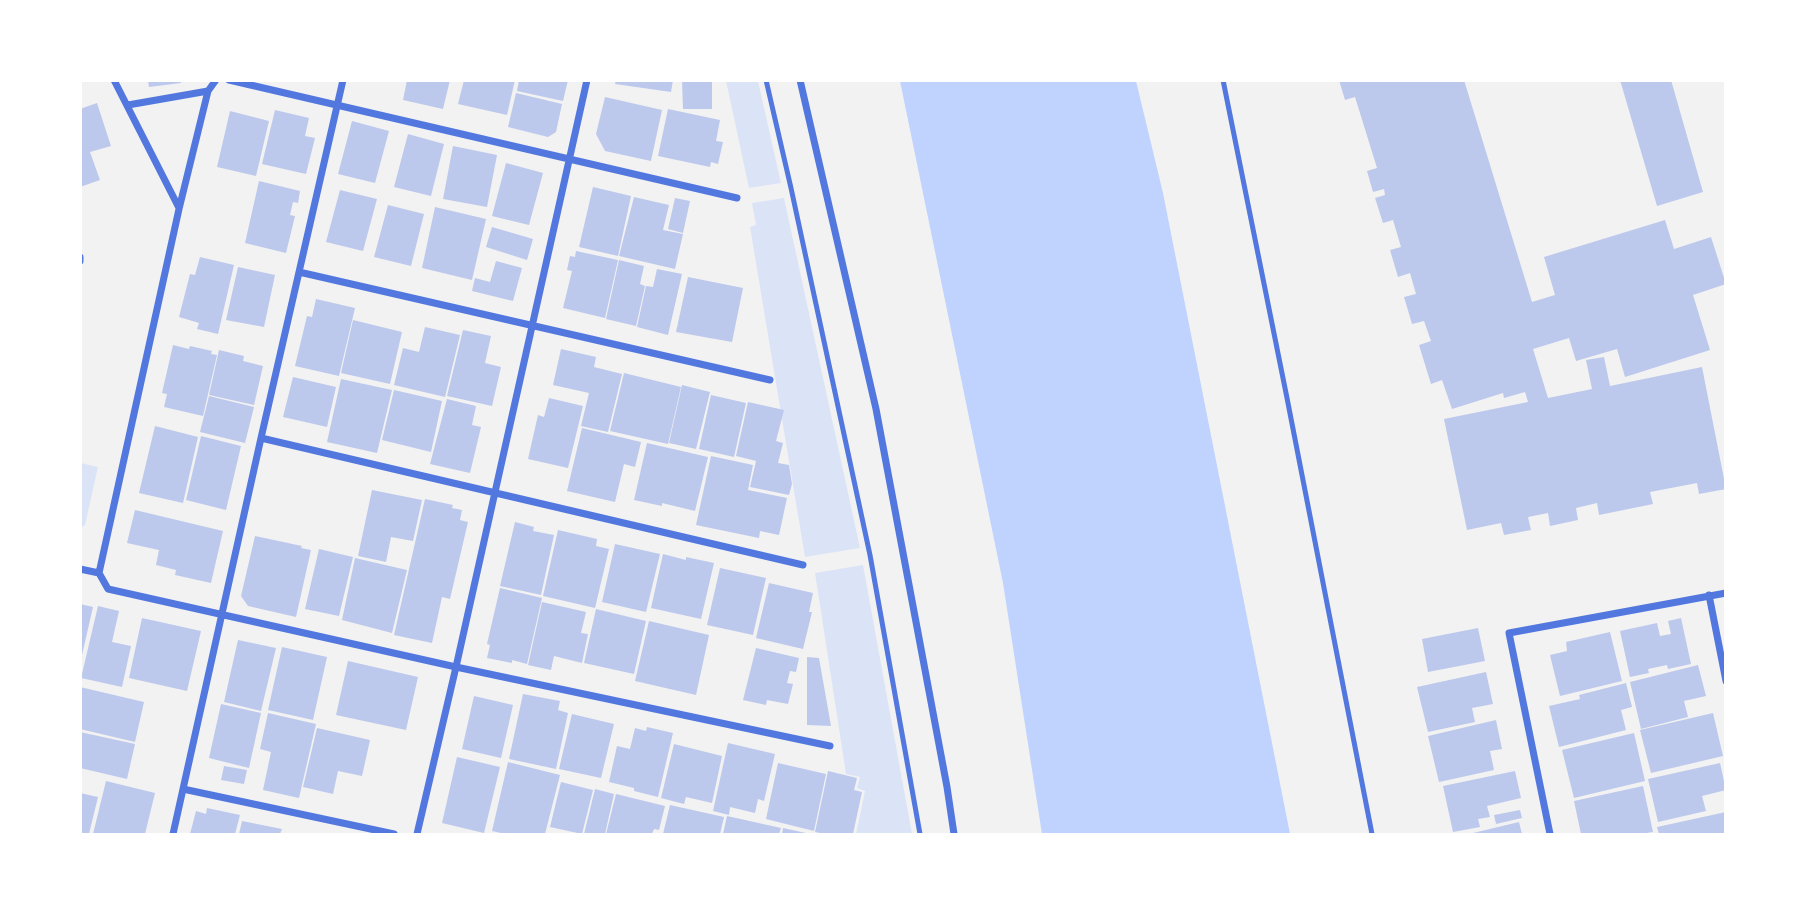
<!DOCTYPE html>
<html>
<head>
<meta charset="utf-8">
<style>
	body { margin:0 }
	#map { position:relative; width:1806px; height:915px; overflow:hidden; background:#f2f2f2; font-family:"Sofia Sans Condensed",sans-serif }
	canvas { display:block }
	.frame { position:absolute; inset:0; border:82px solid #fff; pointer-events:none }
</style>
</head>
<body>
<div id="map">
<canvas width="1806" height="915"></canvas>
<div class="frame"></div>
</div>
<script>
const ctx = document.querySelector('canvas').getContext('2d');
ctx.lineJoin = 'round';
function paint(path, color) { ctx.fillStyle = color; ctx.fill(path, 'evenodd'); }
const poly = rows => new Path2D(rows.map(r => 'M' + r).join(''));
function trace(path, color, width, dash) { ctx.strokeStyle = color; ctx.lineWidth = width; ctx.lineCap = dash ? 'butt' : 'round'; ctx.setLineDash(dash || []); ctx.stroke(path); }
paint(poly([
	[726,81,758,81,781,183,749,188],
	[784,198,860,548,805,557,750,227,756,225,752,203],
	[81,463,98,467,85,525,81,528],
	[863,565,912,834,856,834,865,791,857,788,860,777,846,774,815,573]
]), '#dbe4f7');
paint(poly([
	[900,81,1136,81,1163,193,1290,834,1042,834,1003,583]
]), '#bfd3fe');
paint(poly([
	[148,80,181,80,181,83,149,87],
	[407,80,450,80,443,109,403,100],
	[464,80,515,80,507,115,458,104],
	[519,80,568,80,563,101,517,91],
	[616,80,673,80,671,92,615,84],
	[682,80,712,80,712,109,683,109],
	[1339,80,1464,80,1532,302,1555,295,1544,257,1665,220,1674,249,1711,237,1726,284,1693,295,1710,350,1625,377,1617,349,1576,361,1569,338,1533,349,1548,398,1592,389,1586,360,1604,357,1610,386,1702,367,1726,489,1699,494,1697,483,1650,492,1653,504,1599,515,1597,503,1576,508,1578,520,1550,526,1548,513,1528,517,1531,530,1504,535,1501,523,1467,530,1444,419,1528,402,1525,392,1504,398,1503,393,1452,409,1442,380,1431,384,1419,345,1431,341,1424,321,1412,324,1404,297,1416,294,1410,273,1398,277,1390,250,1401,247,1393,220,1383,223,1375,198,1385,195,1384,189,1373,192,1367,171,1377,168,1355,97,1345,100],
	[1620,80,1671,80,1703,192,1657,206],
	[516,93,562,104,556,132,548,137,508,127],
	[605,97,662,110,651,161,605,151,596,134],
	[97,103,111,146,90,152,100,180,80,187,80,109],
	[668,109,720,120,716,141,723,142,718,164,711,162,710,167,658,156],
	[275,110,309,118,305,136,315,138,306,174,262,164],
	[230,111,269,121,256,176,217,167],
	[352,121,389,131,375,183,338,174],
	[408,134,444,144,431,196,394,187],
	[453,146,497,155,487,207,443,199],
	[506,163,543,173,529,225,492,216],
	[259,181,300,191,298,203,293,202,290,215,295,216,286,253,245,243],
	[593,187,631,196,618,256,579,247],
	[340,190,377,199,363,251,326,242],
	[634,197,669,205,663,230,683,234,675,269,619,256],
	[675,198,690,201,683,233,668,229],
	[388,205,424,214,411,266,374,257],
	[435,207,486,219,472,280,422,268],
	[492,227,533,239,527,260,486,247],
	[576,251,618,260,605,318,563,308,572,271,567,270,570,256,575,257],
	[200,257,234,265,218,334,197,329,199,323,179,317,190,274,195,275],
	[619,260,644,266,640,284,645,286,636,326,606,319],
	[496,261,522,268,513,301,472,291,475,278,490,282],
	[238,267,275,275,264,327,226,320],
	[657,269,682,274,668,335,637,327,646,286,653,287],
	[688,277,743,288,732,342,676,332],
	[316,299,355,308,339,376,295,366,307,316,312,317],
	[353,320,402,332,390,384,341,373],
	[425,327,460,335,445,397,394,385,403,348,419,352],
	[463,330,491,336,485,363,501,367,492,406,447,396],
	[173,345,189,349,190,346,212,351,211,354,217,355,203,416,164,407,167,394,162,393],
	[561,349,596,357,594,367,622,374,608,432,581,426,589,393,553,385],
	[219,350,244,356,243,361,263,366,254,405,209,395],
	[624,373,681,387,668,444,610,431],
	[293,377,336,387,327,427,283,417],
	[341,379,392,390,377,453,327,442],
	[682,385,710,392,696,449,669,443],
	[394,390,442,401,431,452,382,440],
	[711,395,746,403,734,457,699,449],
	[209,396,254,407,245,443,200,432],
	[549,398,583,406,568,468,528,459,538,415,544,417],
	[447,399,476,406,472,425,481,427,470,473,430,464],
	[748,402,784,410,776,441,783,443,778,463,789,465,792,484,789,495,750,487,756,461,736,456],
	[155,426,198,437,183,503,139,493],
	[582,428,641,442,635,467,624,464,615,502,567,491],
	[201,436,241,446,226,510,186,500],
	[647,443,708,457,695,511,662,503,662,506,634,500],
	[711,456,753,465,748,490,787,498,779,535,760,531,759,538,696,525],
	[372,490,422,500,413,541,391,537,386,562,358,556],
	[425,499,453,505,452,508,462,510,460,520,468,522,450,599,442,597,432,643,394,635],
	[135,510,223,531,211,583,175,575,176,570,156,565,159,550,127,543],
	[515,522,534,527,533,531,554,535,541,595,500,586],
	[558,530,597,539,596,546,609,549,595,608,543,596],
	[255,536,302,546,301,548,311,550,296,617,248,606,241,596],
	[615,544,660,554,646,612,602,602],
	[319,549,353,557,339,616,305,609],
	[663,554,686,560,686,557,714,563,701,619,651,608],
	[355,558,407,570,392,633,342,620],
	[720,568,766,578,753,635,707,625],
	[769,583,813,593,809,612,812,612,803,649,756,638],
	[500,588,542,598,527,664,512,660,512,663,487,658,490,645,487,644],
	[542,602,586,612,581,633,588,634,582,663,554,656,551,670,528,665],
	[80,604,93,607,82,655,80,655],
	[98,606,119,611,112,642,131,646,122,687,81,678],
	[596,609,646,621,634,674,584,663],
	[142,618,201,631,187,691,129,678],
	[1681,618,1691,664,1668,669,1667,665,1648,669,1649,673,1630,677,1620,631,1657,623,1660,636,1671,634,1668,621],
	[649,621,709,635,696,695,635,681],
	[1478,628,1485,661,1428,672,1422,639],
	[1610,632,1622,681,1560,696,1550,655,1567,651,1566,642],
	[238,640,276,648,261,711,224,702],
	[282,647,327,657,313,720,268,710],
	[756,648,799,658,796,672,790,671,787,683,793,684,788,704,767,700,766,705,743,700],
	[807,657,819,658,831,726,807,725],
	[348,661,418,677,406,730,336,715],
	[1698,665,1706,696,1684,701,1688,717,1641,729,1630,682],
	[1486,672,1493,704,1472,708,1475,722,1428,732,1417,687],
	[1626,683,1632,707,1621,710,1626,730,1559,747,1549,706,1580,699,1579,695],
	[80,687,144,702,135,742,80,729],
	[523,694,560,701,558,710,568,713,556,769,509,759],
	[474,696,513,705,501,758,462,749],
	[221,704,261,713,249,768,209,758],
	[268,713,316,724,299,798,263,790,271,752,260,749],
	[1713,713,1723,756,1651,773,1640,730],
	[572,714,614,724,601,778,559,769],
	[1496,720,1502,749,1490,751,1494,770,1439,782,1428,736],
	[647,727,673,733,658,797,634,791,634,788,609,782,617,746,630,749,635,728,646,731],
	[317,728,370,740,362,776,338,771,333,794,303,787],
	[80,732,135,744,127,779,80,768],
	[1634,733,1645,781,1574,798,1562,750],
	[728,743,775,754,764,801,758,799,755,813,730,807,729,815,713,811],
	[674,744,722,756,712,803,686,797,684,804,661,798],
	[457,757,500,767,484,833,442,823],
	[508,762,560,775,545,834,505,834,492,831],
	[778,763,826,774,814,831,766,819],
	[1720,763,1726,790,1702,796,1706,811,1658,822,1648,779],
	[224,766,247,770,244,784,221,780],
	[828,771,857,778,854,790,862,792,853,834,825,834,815,832],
	[1515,771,1521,798,1487,806,1490,817,1478,819,1480,827,1453,832,1443,786],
	[106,781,155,793,145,834,93,834],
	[561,782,593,790,582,834,550,827],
	[1643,786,1653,832,1640,834,1581,834,1574,801],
	[595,789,614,794,605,834,584,834],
	[80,793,98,797,89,834,80,834],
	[616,794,665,806,659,830,654,829,652,834,606,834],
	[670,805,724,817,720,834,663,834],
	[207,808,240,815,235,834,190,834,196,811,206,814],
	[1520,810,1522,818,1496,824,1494,815],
	[1726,812,1726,834,1659,834,1657,827],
	[727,816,781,828,779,834,723,834],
	[242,821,282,829,280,834,239,834],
	[1519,822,1522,834,1473,834,1473,833],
	[783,828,806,833,806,834,782,834]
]), '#bdc9ec');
trace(poly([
	[766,80,791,188,870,555,920,834],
	[1223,80,1287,398,1372,834]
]), '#5277de', 5);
trace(poly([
	[114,80,179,208],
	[216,80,208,91,179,209,99,573,108,589,456,667,830,746],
	[229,80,737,198],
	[800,80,876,409,947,787,954,834],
	[128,105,208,91],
	[80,257,80,261],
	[299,272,770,380],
	[261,438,803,565],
	[80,569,99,573],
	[1709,595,1726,681],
	[183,789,394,834],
	[173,834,261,438,343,80],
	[417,834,456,667,587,80],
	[1550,834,1509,633,1726,593]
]), '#5277de', 7);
</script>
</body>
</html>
